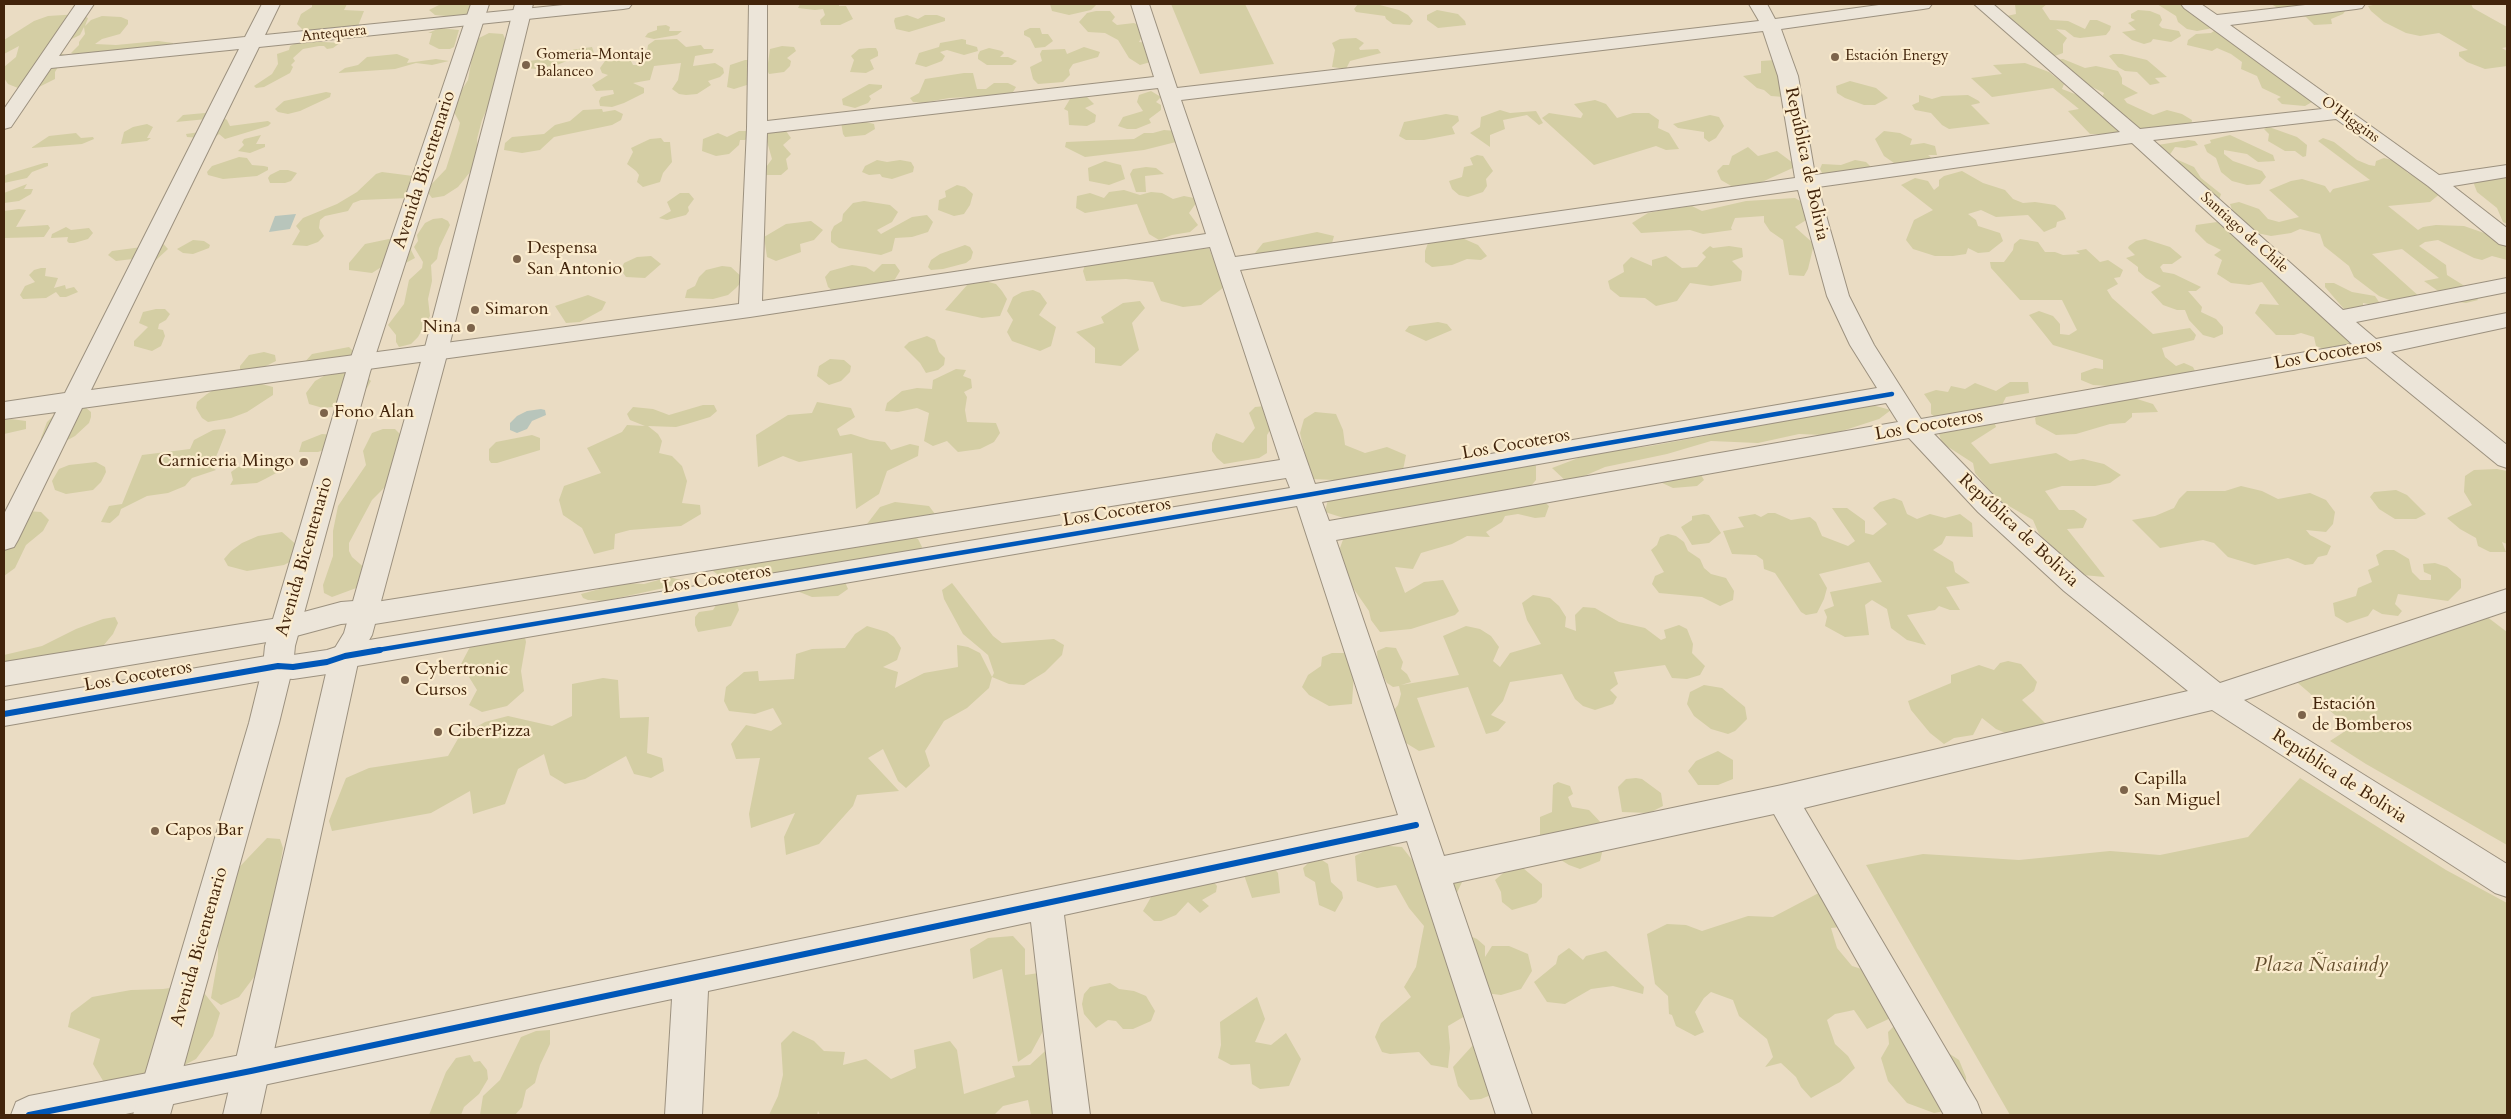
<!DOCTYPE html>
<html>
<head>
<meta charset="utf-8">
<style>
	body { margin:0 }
	#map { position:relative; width:2511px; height:1119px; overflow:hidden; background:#eadcc3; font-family:Cardo,serif }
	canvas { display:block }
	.frame { position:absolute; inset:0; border:5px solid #42240b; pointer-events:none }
</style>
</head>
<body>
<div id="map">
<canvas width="2511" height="1119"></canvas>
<div class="frame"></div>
</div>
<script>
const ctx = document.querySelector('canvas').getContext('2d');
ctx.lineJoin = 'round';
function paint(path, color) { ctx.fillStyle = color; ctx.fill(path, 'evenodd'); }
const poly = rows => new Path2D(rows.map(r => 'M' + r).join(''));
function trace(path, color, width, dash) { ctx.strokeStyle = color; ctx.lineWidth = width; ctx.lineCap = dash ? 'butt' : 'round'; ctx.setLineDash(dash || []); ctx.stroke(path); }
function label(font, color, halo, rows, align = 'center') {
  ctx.font = font + ' Cardo,serif'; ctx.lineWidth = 4.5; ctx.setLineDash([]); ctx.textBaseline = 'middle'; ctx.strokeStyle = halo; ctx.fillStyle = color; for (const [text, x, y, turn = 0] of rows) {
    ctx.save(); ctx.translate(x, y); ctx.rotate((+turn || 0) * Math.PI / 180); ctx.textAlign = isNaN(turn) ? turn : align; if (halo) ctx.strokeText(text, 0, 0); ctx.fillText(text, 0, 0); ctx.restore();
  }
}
paint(poly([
	[312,4,347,4,344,10,364,11,358,26,322,36,304,31,297,24,301,14,312,7],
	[441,4,491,4,488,8,477,13,457,17,435,15,429,10],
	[800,4,839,4,839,6,846,6,853,19,840,25,821,25,820,20,825,15,823,9,815,10,798,8],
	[1050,4,1097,4,1091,10,1069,15,1052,11],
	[1171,4,1245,4,1274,64,1200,74],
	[1358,4,1376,4,1399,10,1408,15,1413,21,1410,25,1393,24,1386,19,1385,16,1356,12,1354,9],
	[2015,4,2047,4,2042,8,2050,20,2068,21,2085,29,2090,20,2097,20,2111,26,2110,30,2106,35,2080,38,2074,37,2065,30,2056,29,2067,38,2063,44,2063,53,2052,57,2007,16,2016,14],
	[2157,4,2189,4,2213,28,2197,31,2187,29,2178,22,2176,16],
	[2271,4,2344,4,2348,7,2343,14,2331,19,2332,24,2314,25,2306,17,2283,11],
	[2378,4,2471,4,2473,8,2507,27,2507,47,2502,48,2507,51,2507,66,2485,69,2467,62,2459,56,2459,52,2468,50,2439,33,2420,36,2406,33,2384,22,2371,11,2368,6],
	[1437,10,1458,14,1465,21,1466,25,1438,28,1427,20,1427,15],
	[2138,10,2150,11,2160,15,2162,20,2159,25,2162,28,2179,31,2181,36,2171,42,2153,39,2151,42,2144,44,2132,40,2122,32,2136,30,2128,23,2135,20,2131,18,2131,14],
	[1096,11,1110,11,1115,17,1112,21,1117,25,1134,23,1143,27,1144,33,1139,42,1149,43,1154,61,1140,65,1129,58,1118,40,1105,33,1088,32,1079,22,1087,13],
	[80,14,88,18,85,26,91,20,102,16,121,17,128,20,128,24,120,34,102,39,95,44,116,45,158,41,173,43,173,45,79,56,71,53,79,45,79,42,85,34,84,27,80,35,51,49,65,55,55,72,55,79,39,87,18,88,8,84,4,78,4,67,16,57,19,46,4,54,4,40,34,21,48,16],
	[907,15,918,19,925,15,937,15,945,18,945,21,909,32,896,29,894,21,895,18],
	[666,25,670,27,669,31,682,31,677,35,654,39,645,37,648,33,657,30,657,26],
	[440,28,459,30,454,47,450,49,439,49,429,44,432,33,428,33],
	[1030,28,1040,28,1042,34,1048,34,1053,41,1045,47,1035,48,1030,38,1024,35,1024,31],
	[2217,29,2319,98,2305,106,2282,104,2277,99,2281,97,2262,88,2257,76,2241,69,2242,62,2231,54,2217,48,2212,51,2187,45,2188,40,2196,34,2211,33],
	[489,33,503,34,506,41,490,102,482,120,477,139,478,157,475,166,458,187,444,196,432,198,426,190,446,169,458,131,460,123,451,107,468,80,475,40],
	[1356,38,1364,43,1359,48,1360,50,1378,49,1381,53,1350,61,1346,69,1332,67,1335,50,1332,43,1340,39],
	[677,39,686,47,701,45,704,49,714,49,712,53,695,56,693,66,715,63,723,68,724,73,720,77,708,81,711,85,697,94,686,95,679,94,672,89,678,80,681,63,654,66,650,80,633,83,644,88,644,93,624,103,612,107,600,106,599,101,601,97,614,94,613,90,596,91,592,85,608,75,602,73,600,68,605,61,623,59,631,61,633,65,639,65,652,58,647,51,648,45,655,40],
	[962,39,966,40,966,44,977,47,978,51,964,55,947,50,940,52,945,56,942,61,926,67,915,64,919,53,939,47,940,43],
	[307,41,340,43,333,48,327,49,324,46,319,46,303,49,293,58,295,61,291,65,293,67,290,73,264,87,256,88,254,86,272,74,278,64,277,54,289,50,290,46,298,42],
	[782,46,794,47,796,51,787,58,791,61,790,66,784,72,769,74,767,70,770,49],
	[592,47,594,53,584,56,572,56,569,60,557,65,535,69,528,68,525,65,529,61,543,59,550,53],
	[1084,47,1100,52,1098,57,1073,64,1069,70,1070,75,1063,82,1038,84,1033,79,1030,67,1042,61,1040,54,1042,50,1065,49,1067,54],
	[869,48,876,48,878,52,878,56,870,60,874,69,866,73,850,72,854,60,851,56,859,49],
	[989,48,1002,51,1004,53,1000,57,1008,57,1017,61,1012,65,987,65,978,59,978,55,980,51],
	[397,54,409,59,407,63,436,59,449,61,432,65,416,63,395,69,338,73,345,68,358,65,367,57],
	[2113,54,2122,54,2147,60,2167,77,2155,78,2160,83,2150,85,2137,72,2125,71,2118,67,2109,56],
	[2063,59,2085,68,2096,66,2118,71,2122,78,2122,84,2138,93,2124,99,2127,103,2153,115,2167,110,2182,114,2192,120,2191,126,2152,132,2139,128,2131,123,2129,118,2122,116,2101,100,2104,93,2076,79,2055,60],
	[745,60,749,60,750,84,734,89,727,87,730,65],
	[1775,60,1784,97,1771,96,1764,90,1757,88,1743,76,1761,73,1761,61],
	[2025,63,2049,72,2064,84,2062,89,2085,98,2099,115,2107,118,2120,132,2110,134,2090,134,2068,111,2079,109,2053,88,1992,97,1971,78,2002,74,1993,65],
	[964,73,973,73,977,89,986,89,994,83,1008,83,1016,87,1013,92,1005,95,949,98,922,103,913,102,910,98,919,93,925,79],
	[1850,81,1876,88,1888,98,1875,105,1864,105,1845,98,1837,93,1836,86],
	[869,84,882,85,882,88,869,96,871,99,868,103,855,108,843,105,842,99],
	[1151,91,1161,97,1156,102,1161,105,1161,110,1149,119,1151,123,1136,129,1127,129,1118,126,1123,117,1143,111,1137,102,1139,95],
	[326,92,331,93,330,97,300,111,288,114,278,112,275,109,284,101],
	[1080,95,1086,96,1094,104,1085,108,1096,115,1095,122,1087,126,1069,125,1068,111,1064,109,1070,99],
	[1919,95,1932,99,1942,96,1968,95,1979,101,1980,103,1971,105,1990,124,1949,129,1942,125,1931,113,1915,110,1912,105,1919,102],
	[1595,100,1606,104,1617,118,1633,113,1649,113,1659,120,1658,128,1669,133,1679,149,1666,150,1656,146,1594,165,1542,118,1549,113,1581,118,1583,114,1574,104],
	[602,109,603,112,615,110,623,114,621,120,612,125,554,137,540,150,522,153,504,150,505,143,512,137,544,134,555,125,570,121,583,110],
	[1500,110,1510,113,1536,111,1543,123,1539,125,1527,115,1503,120,1505,129,1490,135,1490,147,1470,133,1480,127,1481,117],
	[216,112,227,120,230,126,268,121,271,123,268,126,225,139,219,134,213,139,187,137,186,134,200,132,207,119,176,122,183,115],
	[1446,114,1458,116,1459,121,1452,127,1455,134,1424,140,1406,140,1399,136,1404,122],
	[1710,115,1719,117,1724,126,1716,138,1709,142,1704,138,1704,132,1678,128,1673,124],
	[866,118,866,122,874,124,875,129,865,135,845,137,843,134,841,122],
	[147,124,153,127,147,138,151,138,147,141,121,144,124,132,133,127],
	[2269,127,2297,137,2307,145,2306,156,2303,157,2295,151,2285,151,2268,141,2269,134,2264,129],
	[1164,130,1176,131,1176,142,1144,150,1085,157,1065,147,1066,142,1134,139,1144,133,1153,133],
	[739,131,746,131,750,136,745,140,740,140,739,145,729,154,716,156,702,151,703,139,718,133,727,137],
	[786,131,791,138,783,145,791,154,786,159,788,169,781,175,765,175,764,170,772,159,766,138,769,132],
	[1884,131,1900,133,1912,139,1910,145,1924,143,1935,146,1937,155,1928,155,1933,159,1901,166,1894,163,1884,156,1875,139],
	[76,133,81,138,93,137,94,139,82,144,31,148,49,136],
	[261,135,256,144,265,144,265,147,250,153,238,151,244,145,242,142,244,139],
	[2230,135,2273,155,2275,161,2258,162,2247,154,2224,150,2224,154,2233,161,2262,171,2266,177,2260,184,2247,185,2232,181,2221,172,2216,158,2207,152,2204,145,2211,143,2210,140],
	[661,138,664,142,670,142,672,162,663,173,660,182,643,187,637,182,639,175,636,171,627,164,633,152,631,148,650,139],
	[2323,138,2334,142,2357,160,2369,165,2375,166,2376,161,2384,158,2396,161,2408,173,2436,186,2442,192,2430,202,2388,206,2418,230,2423,227,2436,225,2464,226,2507,241,2507,260,2492,256,2482,260,2474,258,2438,240,2425,242,2419,246,2446,265,2447,275,2471,290,2478,300,2466,303,2452,301,2424,281,2439,278,2402,249,2372,254,2421,298,2402,305,2379,296,2354,277,2349,266,2324,246,2320,234,2300,229,2291,233,2271,236,2257,233,2244,226,2243,220,2234,215,2230,204,2239,202,2259,209,2268,219,2279,222,2299,217,2269,190,2291,181,2302,179,2325,186,2330,193,2333,189,2370,180,2318,141],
	[2188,140,2195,141,2198,145,2185,148,2175,147,2169,156,2194,167,2201,178,2221,194,2219,200,2152,146],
	[1748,147,1758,156,1777,151,1797,166,1753,186,1733,187,1721,180,1717,171,1723,165,1729,165,1732,156],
	[1477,155,1483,156,1493,171,1486,179,1487,186,1483,192,1468,197,1459,195,1452,189,1449,181,1462,177,1464,167,1473,165,1470,158],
	[239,157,247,158,252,165,264,166,268,167,268,170,257,176,223,179,208,175,207,172,212,166],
	[877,160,887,162,900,160,911,162,914,167,913,172,892,179,882,177,880,174,869,175,862,172,865,166],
	[1855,160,1866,162,1874,170,1830,177,1822,173,1820,169,1822,164,1841,165],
	[1105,161,1121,165,1125,179,1109,185,1089,181,1088,168],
	[44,163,48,163,48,166,32,172,27,178,4,183,4,176,8,174],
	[1146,167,1156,168,1164,174,1145,176,1146,192,1136,192,1130,174,1133,169],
	[280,170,288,170,297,173,291,181,285,183,270,183,268,178,270,175],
	[1962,171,1983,183,2005,190,2013,199,2023,203,2035,202,2055,205,2063,212,2066,219,2057,222,2056,227,2044,232,2028,215,1996,217,1981,210,1968,214,1976,220,1978,226,2000,233,2003,241,1989,252,1978,253,1968,248,1966,254,1953,256,1935,256,1913,249,1906,240,1914,220,1933,210,1901,185,1915,178,1928,181,1934,190,1939,186,1939,180,1944,176],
	[382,172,413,176,409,198,361,200,353,203,348,211,325,216,320,220,319,228,324,236,318,242,307,246,292,245,300,231,296,226,303,218,337,204,357,192,376,174],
	[2478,173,2492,173,2507,177,2507,224,2503,222,2497,208,2477,192,2474,184],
	[27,184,24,189,33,189,31,194,19,201,4,203,4,193],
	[957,185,965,187,973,194,970,205,964,214,954,216,938,210,939,200,946,197,945,191],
	[1124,190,1140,195,1151,192,1162,193,1173,199,1184,196,1199,199,1189,213,1198,225,1190,232,1172,235,1159,240,1149,234,1137,204,1085,213,1076,208,1077,196,1090,193,1104,198,1109,192],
	[680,193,689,193,694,199,688,207,689,211,686,215,667,220,659,218,671,211,667,202],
	[1795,198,1812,208,1811,217,1795,227,1814,244,1808,269,1804,276,1789,275,1783,240,1770,231,1764,222,1764,216,1735,218,1731,228,1732,230,1703,234,1690,230,1641,233,1632,223,1648,213,1668,209,1692,206,1702,211,1746,201],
	[864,201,890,205,898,212,892,222,877,230,881,234,912,217,927,215,933,222,928,232,912,237,895,238,892,251,881,255,839,248,831,242,831,232,834,226,842,221,843,214,853,203],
	[19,209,26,210,16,227,48,225,50,228,44,237,4,238,4,211],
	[442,218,448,221,450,225,439,248,437,259,431,265,432,281,428,299,430,316,418,337,411,344,399,347,396,342,396,335,388,325,404,304,409,280,422,268,423,262,414,247,418,241,417,235,425,223,433,219],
	[811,221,823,230,814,240,800,244,801,252,776,261,767,257,764,237,786,224],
	[2217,222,2231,230,2356,345,2329,351,2316,346,2314,337,2301,333,2294,335,2276,335,2255,313,2260,304,2279,305,2262,282,2249,285,2231,283,2217,274,2222,260,2214,255,2221,250,2207,243,2195,231,2196,225],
	[66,227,71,230,89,228,93,233,88,239,74,243,69,243,67,241,68,237,51,238,52,234],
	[1317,232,1334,236,1331,247,1272,257,1255,253,1263,243],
	[1453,234,1478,245,1487,256,1481,260,1467,259,1452,265,1432,267,1425,262,1425,251,1430,238],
	[158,238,168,249,156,260,143,263,141,258,116,261,108,255,112,251,142,247],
	[389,239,412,243,411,250,415,258,400,266,383,266,372,273,349,270,349,263,365,244],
	[2020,239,2038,242,2045,252,2055,252,2063,255,2080,254,2076,251,2086,249,2100,262,2108,260,2123,270,2120,277,2114,278,2118,284,2107,290,2112,298,2153,334,2190,328,2196,335,2194,340,2162,348,2165,357,2176,366,2184,363,2193,367,2195,371,2187,377,2124,387,2093,385,2081,380,2081,373,2095,368,2103,369,2103,360,2053,345,2029,315,2039,311,2053,316,2060,324,2060,334,2069,335,2077,330,2062,300,2020,300,1991,268,1990,262,2004,262,2013,250,2014,244],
	[2145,239,2170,247,2182,257,2172,264,2163,264,2160,267,2163,272,2174,274,2201,287,2196,291,2188,291,2202,307,2201,312,2216,319,2223,327,2223,334,2214,338,2203,335,2189,320,2185,310,2177,310,2163,305,2151,292,2161,286,2146,278,2138,271,2138,267,2126,258,2135,255,2128,248,2129,246,2136,241],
	[193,240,204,241,210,245,209,248,193,254,183,253,177,249],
	[965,245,970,247,973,252,971,259,966,263,943,269,931,270,928,267,931,260,940,254],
	[1710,246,1713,248,1729,246,1742,248,1743,257,1732,261,1742,271,1741,281,1711,286,1690,283,1677,301,1656,306,1645,298,1620,297,1610,289,1608,281,1624,272,1623,265,1631,257,1652,266,1652,260,1666,256,1682,268,1697,267,1706,257,1702,253],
	[1209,248,1224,287,1201,305,1183,307,1161,301,1153,282,1126,279,1086,281,1083,271,1085,265],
	[651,256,661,264,645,278,626,277,621,270,624,263,637,257],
	[882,264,895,264,900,271,892,284,834,292,828,287,825,277,830,271,852,265,866,267,874,272],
	[722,266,731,267,744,279,736,288,728,295,713,299,685,298,687,290,695,286,699,277,706,270],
	[41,268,46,268,45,276,58,278,54,288,65,285,66,289,74,287,78,292,66,297,60,297,56,292,46,298,23,299,20,295,25,286,35,282,29,275,34,270],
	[981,280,996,284,1002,291,1007,299,1000,316,982,318,945,310,968,284],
	[2325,283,2334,283,2352,292,2375,296,2379,302,2374,305,2363,303,2363,310,2344,309,2325,287],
	[1033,290,1040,293,1047,303,1039,315,1056,327,1051,346,1040,351,1012,341,1007,332,1013,320,1007,311,1013,297,1022,292],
	[588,295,606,302,602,310,580,322,566,323,555,306],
	[1140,301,1145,308,1132,323,1139,350,1121,366,1095,363,1095,348,1076,332,1104,323,1101,317,1123,303],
	[156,309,165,309,170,314,166,320,159,324,158,329,163,330,165,336,161,346,152,351,134,346,134,341,148,327,139,323,143,312],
	[1438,322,1447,324,1452,330,1426,341,1405,331,1409,326],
	[927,336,935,340,939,352,945,358,944,365,938,370,926,373,920,363,904,347,909,342],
	[349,347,353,351,352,357,303,364,312,354],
	[264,352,275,355,276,361,264,367,240,371,240,366,249,355],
	[830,359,844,360,851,366,850,372,841,381,829,385,817,376,819,366],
	[956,369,966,370,963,376,971,379,972,388,964,392,967,397,965,410,967,422,996,423,1000,433,994,442,980,449,958,452,947,441,933,446,924,441,929,413,917,408,898,412,885,411,887,403,902,391,917,388,932,389,933,380],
	[352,370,366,376,371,381,367,388,353,399,333,407,323,408,309,404,306,393,315,381,324,376],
	[254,382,273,387,273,395,247,412,231,418,208,422,202,418,196,408,197,402,207,394,218,387],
	[2010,382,2028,382,2029,393,2006,397,1994,421,1996,427,1971,443,1990,464,2056,453,2070,461,2083,459,2104,464,2121,475,2110,483,2095,486,2062,486,2045,491,2059,510,2074,510,2087,519,2083,528,2067,529,2105,577,2083,575,2068,570,2053,547,2039,534,2033,520,1997,499,1975,473,1973,463,1942,443,1939,434,1951,428,1931,414,1931,404,1924,394,1936,390,1948,392,1951,386,1965,389,1975,383,1996,391],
	[2126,392,2137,399,2153,404,2158,412,2132,413,2132,417,2125,423,2110,424,2076,434,2056,435,2036,424,2035,418,2044,410],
	[817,402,851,408,855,417,837,429,840,436,851,434,870,440,885,442,891,450,910,444,919,446,918,456,887,471,879,494,856,509,852,453,799,462,783,456,758,467,756,435,788,415,812,413],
	[1868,404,1891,410,1879,419,1842,431,1823,435,1799,434,1758,443,1711,441,1667,454,1605,467,1568,483,1552,468,1589,454,1650,446,1710,435,1727,429],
	[703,405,714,405,717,411,710,417,687,424,676,427,648,426,658,434,662,441,659,453,672,456,682,466,687,481,682,503,700,505,701,514,681,526,630,530,615,534,614,549,594,554,582,528,563,515,559,500,564,486,601,473,587,448,622,432,627,425,645,426,630,420,627,414,633,407,653,409,669,415],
	[1265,406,1272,427,1267,435,1267,453,1259,458,1224,464,1217,458,1212,451,1212,443,1216,433,1243,443,1255,428,1249,413,1255,407],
	[85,407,91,412,91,417,89,423,75,436,64,442,43,443,41,438,47,422,53,416,63,409],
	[1315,412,1336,414,1343,430,1345,445,1365,453,1387,447,1406,455,1403,470,1359,481,1311,479,1300,433,1304,419],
	[11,419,26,421,26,429,4,434,4,420],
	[225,429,226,432,212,467,216,470,192,478,185,486,168,493,147,496,121,509,119,515,110,523,101,522,109,506,122,504,142,455,190,449,194,440,213,430],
	[383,429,395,429,400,434,401,442,390,482,372,500,349,543,349,551,352,557,367,570,359,587,332,597,324,593,323,585,333,556,333,531,338,506,366,465,363,451,372,433],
	[322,434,335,435,330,448,318,452,299,452,302,442],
	[532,435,540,438,540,450,497,463,491,463,489,460,489,449,496,442],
	[1530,459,1536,466,1536,480,1529,488,1549,506,1545,517,1535,518,1518,514,1505,516,1502,522,1486,532,1490,537,1467,536,1452,544,1421,553,1413,569,1395,567,1405,593,1424,582,1443,580,1459,611,1455,615,1411,629,1380,632,1371,620,1369,611,1335,562,1350,520,1325,512,1328,499],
	[96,462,105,467,106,472,101,482,93,490,66,494,55,490,52,481,59,469,69,465],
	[278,462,281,466,278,472,265,479,257,483,230,485,233,480,231,472,238,467],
	[2497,469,2507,471,2507,544,2502,542,2506,552,2490,552,2478,546,2476,538,2460,529,2447,518,2472,505,2464,492,2465,476,2474,470],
	[1698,470,1704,480,1697,486,1673,488,1658,481],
	[2241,486,2262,491,2278,499,2310,493,2326,500,2335,512,2333,524,2326,532,2306,530,2310,535,2331,546,2327,555,2318,557,2313,564,2305,565,2288,558,2255,565,2228,557,2214,543,2203,540,2160,548,2132,520,2155,516,2174,508,2179,499,2187,491,2225,491],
	[2396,490,2407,495,2426,514,2416,519,2395,519,2379,509,2370,497,2374,492],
	[1894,498,1902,501,1907,514,1917,519,1930,514,1945,518,1960,514,1972,523,1973,537,1946,536,1942,544,1933,550,1953,562,1955,572,1970,583,1946,587,1960,610,1950,610,1939,606,1935,610,1907,615,1926,645,1907,640,1891,628,1887,609,1872,600,1865,605,1869,635,1845,637,1825,626,1827,617,1824,610,1834,606,1830,592,1882,582,1869,562,1819,574,1827,588,1824,599,1817,613,1806,615,1801,612,1775,573,1764,569,1763,560,1756,555,1732,554,1723,531,1744,527,1738,517,1755,514,1761,517,1768,513,1775,513,1791,520,1810,517,1816,522,1822,536,1848,546,1855,541,1832,508,1847,508,1865,521,1865,533,1873,535,1887,524,1873,508,1880,502],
	[895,502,929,506,935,514,879,529,867,524,880,507],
	[13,510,41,512,49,520,43,531,26,545,15,568,4,576,4,514],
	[1704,514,1709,515,1721,533,1709,543,1692,545,1681,527,1692,520,1692,516],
	[282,532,299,547,297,558,284,565,247,571,228,566,224,559,231,551,242,543,258,536],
	[1668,534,1676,536,1684,542,1688,551,1700,559,1704,568,1711,574,1726,578,1734,591,1733,600,1720,606,1702,597,1659,593,1652,584,1655,576,1664,572,1651,550,1657,545,1660,537],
	[909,535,918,539,922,547,918,556,845,582,848,589,838,596,812,597,762,577,723,581,711,586,721,577,713,571,712,562],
	[2384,550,2394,550,2409,559,2412,572,2420,580,2431,580,2431,575,2424,572,2423,564,2435,563,2447,567,2461,579,2461,588,2448,601,2398,594,2395,604,2402,611,2398,616,2382,614,2373,609,2368,616,2347,623,2335,616,2333,603,2356,596,2358,588,2372,582,2368,570,2379,565,2376,555],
	[669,577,681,580,678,584,664,588,604,601,588,600,583,598,581,594,607,587,626,583,644,584],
	[952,583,993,636,1002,643,1054,639,1064,645,1062,655,1045,672,1024,685,1009,684,992,677,989,688,967,708,944,721,925,751,930,766,906,788,898,781,883,749,868,758,899,791,857,795,853,806,819,844,786,855,784,837,795,813,751,828,749,814,760,758,736,759,731,744,746,725,771,731,782,724,773,708,755,714,729,711,724,701,726,687,744,672,758,671,759,681,794,679,796,654,812,649,845,648,855,634,867,626,887,632,894,637,901,648,897,660,883,667,898,672,895,688,924,673,958,667,957,645,968,647,980,653,992,677,994,673,988,655,963,634,944,599,942,590],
	[1533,595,1550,598,1559,606,1566,617,1565,627,1576,631,1575,615,1583,607,1595,608,1619,622,1645,628,1661,640,1666,638,1664,630,1679,625,1687,629,1693,644,1692,653,1705,666,1700,675,1687,679,1672,678,1665,665,1614,672,1618,684,1610,690,1617,697,1613,704,1595,710,1583,706,1575,699,1562,674,1510,682,1503,701,1491,715,1506,722,1498,731,1486,734,1468,687,1417,698,1435,747,1419,751,1406,743,1394,732,1390,715,1398,705,1401,694,1399,686,1393,687,1387,683,1378,666,1377,651,1386,647,1396,648,1403,662,1401,669,1407,674,1411,682,1401,685,1459,675,1443,636,1466,626,1480,629,1491,636,1499,647,1493,661,1500,667,1510,653,1541,644,1527,620,1522,603],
	[737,601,739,610,731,626,698,632,695,625,695,617,699,612,713,610,718,602],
	[2486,616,2507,632,2507,845,2366,764,2330,741,2350,728,2291,677],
	[115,617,118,623,113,634,103,646,82,658,26,682,4,684,4,655,42,646,76,629,103,619],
	[524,633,526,642,521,671,524,691,507,706,482,712,469,705,477,690,461,664,471,645],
	[1332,653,1346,653,1354,671,1352,704,1329,706,1309,695,1302,687,1308,675,1321,666,1322,657],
	[2008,661,2021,664,2037,682,2034,691,2022,700,2046,724,2008,734,1996,729,1982,718,1973,735,1954,738,1944,744,1930,733,1911,710,1908,701,1951,683,1951,675,1979,665,1994,670,2000,663],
	[603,678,618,680,620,718,649,717,647,753,662,758,664,771,651,778,634,774,626,756,585,779,565,784,550,775,544,754,518,769,505,804,473,814,470,791,431,813,332,831,329,821,346,778,369,768,448,756,459,737,485,722,508,716,552,726,572,716,572,684],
	[1704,685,1722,688,1745,707,1747,719,1735,731,1728,734,1711,729,1694,716,1687,704,1690,692],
	[1718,751,1733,760,1733,779,1718,785,1698,785,1688,771,1696,761],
	[1636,778,1642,779,1661,793,1663,806,1649,813,1622,812,1618,787,1626,779],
	[2300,778,2446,870,2507,903,2507,1115,2010,1115,1866,865,1923,854,2019,860,2110,851,2160,855,2248,837],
	[1558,782,1570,786,1573,794,1568,797,1572,807,1589,810,1605,827,1605,840,1600,861,1580,869,1569,865,1548,852,1540,838,1540,817,1552,812,1553,785],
	[267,838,280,839,283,848,263,965,239,997,221,1005,211,998,218,958,218,933,227,880],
	[1376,845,1402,847,1416,865,1463,880,1451,905,1458,931,1477,939,1485,946,1485,957,1492,946,1509,946,1528,954,1532,971,1521,989,1501,995,1485,993,1465,1016,1448,1026,1450,1048,1448,1068,1431,1065,1419,1052,1390,1054,1382,1052,1375,1037,1381,1023,1411,997,1404,987,1416,967,1424,926,1409,908,1396,885,1377,888,1357,881,1355,856],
	[1322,860,1328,864,1331,882,1342,892,1343,898,1335,912,1319,905,1315,882,1305,876,1303,868,1310,861],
	[1271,865,1278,873,1280,893,1252,898,1243,872],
	[1523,868,1542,884,1542,897,1536,903,1512,910,1502,902,1501,892,1495,880,1508,869],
	[1213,881,1217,886,1216,892,1202,900,1209,906,1200,913,1188,902,1176,915,1161,921,1154,921,1143,911,1154,892],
	[1834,885,1852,926,1831,928,1837,948,1852,966,1871,972,1893,1017,1867,1029,1854,1010,1835,1014,1827,1020,1835,1044,1848,1056,1855,1068,1840,1082,1811,1098,1801,1087,1796,1077,1781,1063,1765,1067,1773,1057,1767,1039,1739,1016,1733,1000,1711,992,1704,998,1695,1012,1704,1032,1695,1036,1676,1026,1672,1015,1669,1014,1668,996,1655,984,1647,934,1667,924,1686,925,1702,931,1748,916,1773,917],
	[1013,936,1025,949,1025,975,1039,973,1043,1031,1031,1053,1018,1062,1002,969,973,979,970,949,988,938],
	[1569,948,1583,960,1586,956,1606,951,1644,987,1643,994,1613,986,1591,989,1565,1004,1547,1002,1534,982,1556,964,1558,956],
	[1110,983,1119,989,1134,991,1146,996,1155,1011,1151,1021,1133,1029,1123,1029,1116,1021,1108,1020,1096,1028,1084,1014,1082,1004,1084,994,1090,987],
	[197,984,220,1013,213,1036,196,1059,156,1080,105,1084,93,1064,100,1039,68,1027,71,1013,92,997,131,990,163,989],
	[1257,997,1265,1019,1255,1042,1271,1045,1286,1033,1301,1059,1289,1086,1260,1089,1252,1084,1250,1064,1231,1065,1218,1058,1221,1045,1220,1022],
	[1899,1021,1959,1060,1966,1077,1967,1096,1952,1110,1934,1113,1907,1103,1888,1081,1881,1058,1889,1044,1888,1032],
	[550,1030,550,1044,540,1065,535,1083,526,1090,522,1107,515,1115,480,1115,483,1096,500,1080,521,1037,536,1031],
	[793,1031,814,1041,824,1051,845,1052,843,1065,866,1059,891,1079,916,1068,914,1050,950,1041,957,1050,964,1094,1015,1077,1012,1066,1030,1065,1056,1041,1064,1115,1031,1115,1028,1100,1003,1106,994,1115,820,1115,818,1111,817,1115,769,1115,778,1096,783,1075,781,1043],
	[1473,1045,1488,1055,1496,1093,1481,1099,1470,1100,1458,1086,1453,1067],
	[470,1055,474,1062,480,1061,487,1070,488,1079,479,1094,464,1107,461,1115,429,1115,446,1072,456,1058]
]), '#d4cea4');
paint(poly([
	[296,214,290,229,269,232,275,216],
	[541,409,545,410,546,415,532,421,527,429,517,433,510,430,510,423,517,416,527,411]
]), '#b8c5bb');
const minor = poly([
	[76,4,94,4,59,56,245,37,262,4,280,4,265,35,573,4,632,4,629,8,623,9,259,47,91,390,739,304,747,128,749,4,767,4,767,121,1154,77,1131,4,1149,4,1177,88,1759,21,1749,4,1767,4,1775,19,1886,4,1932,4,1929,8,1923,9,1781,29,1798,76,1815,175,2120,132,1974,4,1993,4,2140,129,2322,109,2184,8,2181,4,2201,4,2217,15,2314,4,2365,4,2362,8,2356,9,2230,25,2439,175,2507,165,2507,177,2453,186,2507,228,2507,246,2499,244,2428,186,2336,119,2153,140,2343,310,2507,278,2507,292,2356,322,2376,339,2507,313,2507,327,2391,352,2507,445,2507,468,2498,465,2366,357,1934,434,1996,498,2084,575,2220,683,2507,589,2507,611,2244,700,2507,864,2507,897,2495,893,2212,710,1804,808,1977,1102,1982,1115,1944,1115,1774,814,1453,883,1532,1115,1496,1115,1407,841,1064,915,1090,1115,1053,1115,1031,922,708,991,702,1115,665,1115,672,999,121,1115,11,1115,16,1102,29,1096,251,1053,1398,815,1297,506,345,668,327,674,293,679,278,678,4,726,4,701,278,654,293,655,327,650,345,644,1290,488,1286,478,362,626,353,623,341,624,285,639,4,686,4,662,285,617,341,602,354,601,363,604,1280,460,1210,247,750,317,82,408,18,540,14,547,4,550,4,514,56,412,4,419,4,402,65,393,239,49,51,68,11,127,4,129,4,109,76,4],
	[1763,31,1778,76,1795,178,1235,257,1181,100,1763,31],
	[1158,88,1206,234,762,301,767,133,1158,88],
	[2132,143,2352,344,1921,419,1874,345,1849,296,1818,187,2132,143],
	[1798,190,1827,296,1850,345,1877,388,1315,484,1240,270,1798,190],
	[1886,403,1898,422,1329,521,1322,502,1886,403],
	[1909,438,1978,512,2064,591,2188,691,1782,785,1444,856,1336,540,1909,438]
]);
const tertiary = poly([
	[471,4,489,4,370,372,295,646,293,666,279,723,170,1115,133,1115,249,723,263,666,265,646,346,372,471,4],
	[515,4,533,4,448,351,372,635,359,658,260,1115,223,1115,330,656,344,633,424,351,515,4]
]);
trace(minor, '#9c917f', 2);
trace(tertiary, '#9c917f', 2);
paint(minor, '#ece5d9');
paint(tertiary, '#ece5d9');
trace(poly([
	[372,651,1307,495,1892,394]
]), '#0057b8', 4.5);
trace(poly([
	[4,714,278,666,293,667,327,662,345,656,380,650],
	[29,1115,251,1071,1416,825]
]), '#0057b8', 6);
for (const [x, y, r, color] of [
	[1835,57,5,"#7d644b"],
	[526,65,5,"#7d644b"],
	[517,259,5,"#7d644b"],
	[475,310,5,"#7d644b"],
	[471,328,5,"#7d644b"],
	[324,413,5,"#7d644b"],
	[304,462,5,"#7d644b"],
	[405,680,5,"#7d644b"],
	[2302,715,5,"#7d644b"],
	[438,732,5,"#7d644b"],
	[2124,790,5,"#7d644b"],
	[155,831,5,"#7d644b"]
]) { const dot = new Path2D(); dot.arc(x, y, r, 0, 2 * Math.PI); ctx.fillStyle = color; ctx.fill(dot); trace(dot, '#fbecce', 2); }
label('15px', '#42240b', '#fbecce', [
	["Antequera",334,34,-6],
	["O'Higgins",2350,120,36],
	["Santiago de Chile",2244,233,42]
]);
label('15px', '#42240b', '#fbecce', [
	["Gomeria-Montaje",536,56],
	["Balanceo",536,73],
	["Estación Energy",1845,57]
], 'left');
label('18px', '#42240b', '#fbecce', [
	["República de Bolivia",1806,164,78],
	["Avenida Bicentenario",425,170,-72],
	["Los Cocoteros",2328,355,-10],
	["Los Cocoteros",1929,426,-10],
	["Los Cocoteros",1516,445,-10],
	["Los Cocoteros",1117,513,-9],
	["República de Bolivia",2018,531,43],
	["Avenida Bicentenario",305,557,-74],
	["Los Cocoteros",717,580,-9],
	["Los Cocoteros",138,677,-10],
	["República de Bolivia",2339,777,33],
	["Avenida Bicentenario",200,947,-74]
]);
label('18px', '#42240b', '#fbecce', [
	["Despensa",527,249],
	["San Antonio",527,270],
	["Simaron",485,310],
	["Nina",461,328,"right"],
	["Fono Alan",334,413],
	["Carniceria Mingo",294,462,"right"],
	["Cybertronic",415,670],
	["Cursos",415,691],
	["Estación",2312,705],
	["de Bomberos",2312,726],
	["CiberPizza",448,732],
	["Capilla",2134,780],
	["San Miguel",2134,801],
	["Capos Bar",165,831]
], 'left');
label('italic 21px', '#624c2b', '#fbecce', [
	["Plaza Ñasaindy",2321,966]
]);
</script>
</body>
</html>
